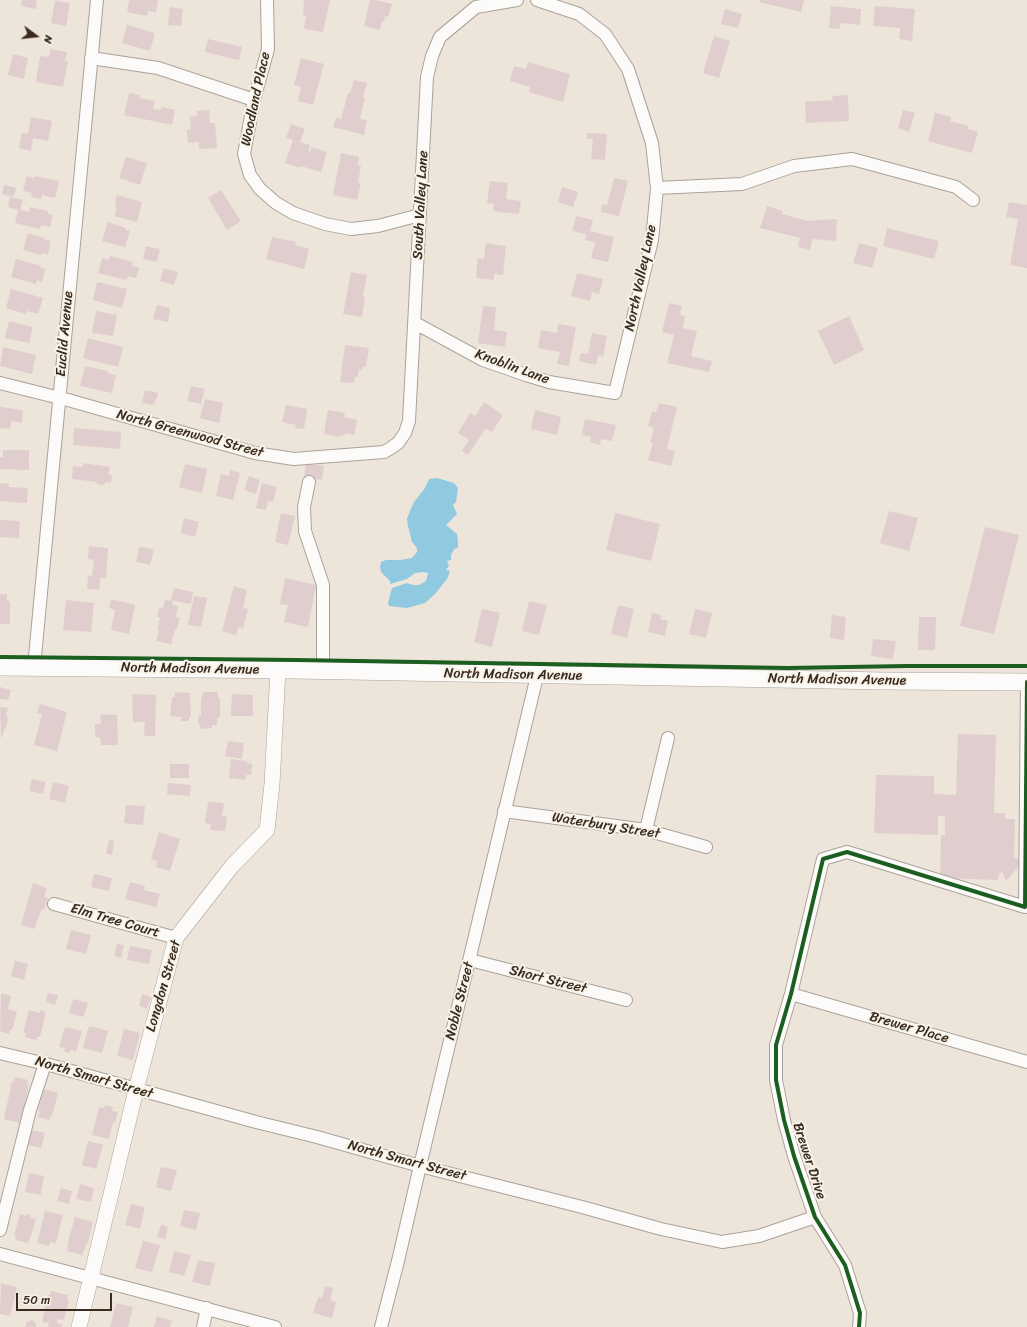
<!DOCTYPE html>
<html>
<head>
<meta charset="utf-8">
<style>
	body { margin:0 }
	#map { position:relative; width:1027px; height:1327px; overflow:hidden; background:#ede5d9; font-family:Sriracha,sans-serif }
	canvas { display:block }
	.north { position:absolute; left:16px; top:16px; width:40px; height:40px; -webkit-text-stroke:3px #f7f3e8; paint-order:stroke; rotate:105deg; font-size:11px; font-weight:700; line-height:16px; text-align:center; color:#3b2a1e }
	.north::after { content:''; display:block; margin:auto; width:14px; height:18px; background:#3b2a1e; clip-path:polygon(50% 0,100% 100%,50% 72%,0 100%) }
	.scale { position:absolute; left:16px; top:1293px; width:96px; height:18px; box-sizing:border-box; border:2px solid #3b2a1e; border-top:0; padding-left:5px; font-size:12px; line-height:14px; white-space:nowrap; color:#3b2a1e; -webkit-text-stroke:3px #f7f3e8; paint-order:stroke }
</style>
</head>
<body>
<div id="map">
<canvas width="1027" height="1327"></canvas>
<div class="north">N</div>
<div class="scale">50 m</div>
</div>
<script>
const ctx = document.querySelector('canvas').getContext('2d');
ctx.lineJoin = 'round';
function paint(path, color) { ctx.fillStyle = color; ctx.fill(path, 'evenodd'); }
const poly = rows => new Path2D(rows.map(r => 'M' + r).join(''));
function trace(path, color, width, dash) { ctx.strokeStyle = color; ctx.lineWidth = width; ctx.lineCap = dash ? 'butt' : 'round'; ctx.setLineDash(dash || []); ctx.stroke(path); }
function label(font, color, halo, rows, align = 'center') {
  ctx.font = font + ' Sriracha,sans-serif'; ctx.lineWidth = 4; ctx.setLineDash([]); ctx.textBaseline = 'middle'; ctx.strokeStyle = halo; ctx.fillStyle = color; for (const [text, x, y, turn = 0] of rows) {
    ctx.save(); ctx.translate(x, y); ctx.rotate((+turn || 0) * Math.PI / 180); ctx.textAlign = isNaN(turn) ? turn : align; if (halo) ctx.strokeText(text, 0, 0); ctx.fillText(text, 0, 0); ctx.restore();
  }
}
paint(poly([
	[437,478,454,483,458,488,456,502,453,505,457,514,446,525,457,534,458,542,458,548,454,549,451,555,451,560,447,561,449,566,446,570,450,571,447,579,435,594,425,603,407,608,389,606,388,603,392,588,407,583,413,585,419,585,426,581,428,573,424,572,415,573,407,579,390,584,390,581,381,572,380,567,381,562,386,560,400,560,412,558,417,552,417,548,412,542,408,526,407,519,410,511,414,502,425,488,429,479]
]), '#91c9e1');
paint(poly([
	[22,0,37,0,36,9,21,6],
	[129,0,158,0,156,12,148,11,147,16,127,12],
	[304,0,330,0,323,32,304,29,306,16,303,14],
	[370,0,376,0,392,4,388,17,385,16,384,22,382,21,380,30,364,26],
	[760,0,804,0,801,12,759,2],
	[55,1,70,3,66,26,51,23],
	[831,6,861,9,860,25,840,23,840,29,829,28],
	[875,6,915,9,912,41,899,39,900,28,873,26],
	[170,7,183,9,181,26,168,25],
	[725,9,742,14,738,28,721,24],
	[127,25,155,33,150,51,122,43],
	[714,36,730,41,719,78,703,73],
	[208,39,242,47,239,60,205,52],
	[51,49,67,52,65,61,68,61,63,87,36,82,40,56,49,57],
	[13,54,28,58,24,79,8,75],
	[301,58,324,64,313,105,298,101,301,87,294,85],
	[528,62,570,74,563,102,529,92,530,87,510,81,514,66,526,69],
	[354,80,367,83,363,97,365,98,360,119,367,120,364,135,333,127,336,118,341,119,348,93,350,94],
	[129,93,140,95,139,98,155,101,153,109,161,110,162,107,175,110,172,125,124,115],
	[848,95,849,121,806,123,805,102,833,100,832,96],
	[209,110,210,123,215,123,217,148,199,149,199,142,188,143,187,130,191,129,190,117,197,116,197,111],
	[903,110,915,113,909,132,898,128],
	[935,113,951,117,950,121,969,126,968,129,978,132,972,153,928,141],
	[31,117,52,121,48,141,33,138,31,151,19,148,22,133,28,134],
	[291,124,305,129,300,142,310,145,308,151,310,152,312,147,327,152,321,172,301,166,300,168,285,163,293,140,286,138],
	[587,133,607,134,605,160,591,159,593,139,587,139],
	[341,153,359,157,358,165,361,166,358,183,361,183,357,200,333,195],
	[126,157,147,163,140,185,119,178],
	[27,176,35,178,35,176,59,181,55,198,42,195,41,199,31,197,32,193,23,191],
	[614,178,628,181,619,216,601,212,602,204,607,205],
	[490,181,508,183,506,199,521,201,519,214,493,211,494,204,487,203],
	[4,185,16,188,14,197,2,194],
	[562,187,578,192,573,207,558,202],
	[221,190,241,221,227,230,208,198],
	[117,195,142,202,137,222,114,216,117,208,115,207,116,203,115,202],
	[10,197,23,200,20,210,29,212,30,207,48,211,48,214,53,215,50,227,41,225,40,229,15,223,18,210,8,207],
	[1009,202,1027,205,1027,268,1010,265,1018,219,1006,217],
	[767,206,783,211,782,214,808,221,837,219,836,241,812,239,810,250,798,247,800,238,760,228],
	[576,216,593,220,590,231,614,237,608,262,591,258,595,242,585,240,586,234,572,231],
	[108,222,126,228,125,230,130,231,125,247,102,241],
	[887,228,939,241,934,259,883,246],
	[28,233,44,238,44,239,51,241,48,254,42,253,41,255,23,250],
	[272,237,296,242,295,245,309,249,304,269,266,259],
	[486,243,506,246,503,275,494,274,494,280,476,278,478,258,484,259],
	[859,243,878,248,872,268,853,263],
	[146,246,160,249,157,262,143,259],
	[110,256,133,262,132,266,139,268,136,278,128,276,126,280,98,273,102,258,109,260],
	[16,259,41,266,40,268,45,269,42,282,37,280,36,284,11,277],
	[164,268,178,272,174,285,160,281],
	[351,272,367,275,363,296,365,297,362,317,343,314],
	[577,273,603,279,599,294,592,292,590,301,571,296],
	[97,282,127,289,122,308,93,300],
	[11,289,43,298,38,314,27,311,26,314,6,308],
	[669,303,682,306,680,315,685,316,683,328,697,331,691,356,712,361,709,372,667,363,674,335,662,332],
	[157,305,170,308,168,322,153,319],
	[483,306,496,307,494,330,507,332,505,347,478,343],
	[96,311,117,315,113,336,92,333],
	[849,316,864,350,834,365,818,331],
	[9,321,33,327,29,343,5,338],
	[558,324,576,327,569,366,557,364,560,352,538,348,541,330,557,333],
	[592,333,607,336,603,357,598,355,596,365,579,361,581,353,588,354],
	[88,338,123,347,118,367,83,358],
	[345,345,369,348,366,367,363,367,362,370,359,369,358,377,355,376,354,383,340,382],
	[3,347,36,355,32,374,0,366],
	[85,366,108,371,107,373,116,375,112,393,80,386],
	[191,386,205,389,201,404,187,401],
	[145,390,158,393,154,405,142,403],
	[205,399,223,403,219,423,200,418],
	[484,402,503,415,492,432,486,428,468,455,462,451,469,440,458,433,470,413,475,416],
	[659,403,677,407,667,449,675,451,671,466,648,460,653,443,650,443,654,428,648,426,652,411,656,412],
	[286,405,307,409,304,429,295,428,296,425,282,422],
	[0,407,23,410,22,423,11,421,10,429,0,428],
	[328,410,345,413,344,417,357,420,354,435,345,433,344,436,340,435,340,437,324,434],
	[535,410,561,417,557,435,531,429],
	[585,419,616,425,612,441,601,439,600,445,590,442,591,437,582,435],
	[74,428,121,432,120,449,73,445],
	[3,450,29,450,29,470,0,469,0,457,3,457],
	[83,463,110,467,109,475,112,475,111,483,105,482,104,485,97,484,97,482,72,479,73,466,82,467],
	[185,464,207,469,202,493,179,487],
	[306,464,324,466,322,480,304,477],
	[230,470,240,473,233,500,216,496,221,474,229,476],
	[249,476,260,480,256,494,244,490],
	[0,483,9,484,9,487,28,488,27,503,0,501],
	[262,483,277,487,273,502,268,501,266,510,256,508],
	[889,511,918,518,909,551,880,543],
	[281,513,295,516,288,545,275,542],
	[615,513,660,524,651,561,606,550],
	[184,518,199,522,195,537,181,533],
	[0,520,20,521,19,538,0,537],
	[985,527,1019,535,994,634,960,626],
	[89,546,108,548,106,578,100,578,99,590,87,589,88,575,92,576,94,560,88,559],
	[139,547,154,549,150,565,136,562],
	[285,578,316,585,308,627,284,622,288,605,280,604],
	[234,586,247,590,243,608,248,609,243,628,238,627,236,635,222,631],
	[174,588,193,592,191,604,171,600],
	[0,594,7,594,7,601,10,601,10,624,0,624],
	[194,596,207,598,201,627,188,625],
	[111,599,135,605,129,634,111,630,115,610,109,608],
	[66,600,94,603,91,632,63,630],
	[165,600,173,601,172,605,178,606,176,617,180,618,177,629,175,629,171,644,156,641,159,631,157,631,160,617,157,617,159,607,163,608],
	[529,601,547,605,539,635,522,631],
	[618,605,634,609,627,638,611,634],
	[482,609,500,613,492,647,474,642],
	[695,609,712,613,706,638,689,634],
	[652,613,661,615,660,619,668,621,665,636,648,632],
	[832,615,846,617,844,640,830,638],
	[919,617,936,617,935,650,918,650],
	[873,639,896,641,893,659,871,656],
	[0,687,11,690,8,700,0,699],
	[175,692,190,693,191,717,189,717,189,721,181,721,181,717,170,716,172,697,175,697],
	[204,692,218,692,218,697,220,698,220,717,217,718,217,725,212,725,212,728,201,729,200,724,198,724,199,715,201,716,201,699],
	[132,694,156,695,155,736,144,736,145,722,133,722],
	[232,694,253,695,253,716,231,716],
	[40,704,67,712,57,751,34,745,42,714,37,713],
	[0,707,8,708,6,716,8,717,6,729,5,728,1,739],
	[100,714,117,715,118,745,101,745,100,738,95,737,95,724,101,724],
	[958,734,996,735,994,813,1005,813,1005,819,1015,819,1014,858,1019,860,1020,865,1006,881,1002,872,999,874,998,880,940,878,941,835,945,835,945,816,938,816,938,835,874,833,876,775,934,776,934,794,956,795],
	[228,741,244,743,242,759,225,756],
	[231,759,247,761,247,763,252,764,251,775,246,775,245,780,229,778],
	[170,764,189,764,189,778,170,778],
	[32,779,46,782,43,794,29,791],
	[53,782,69,786,65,803,49,799],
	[168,783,191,785,190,796,167,794],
	[208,802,224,803,222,816,227,816,225,831,210,830,211,824,205,823],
	[126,805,145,806,143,825,124,823],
	[159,832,180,839,170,871,156,867,157,861,151,859],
	[109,840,114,841,112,855,106,854],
	[94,874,112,878,109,891,91,887],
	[130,882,145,886,144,890,160,894,156,907,125,899],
	[33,883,47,888,44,897,48,898,44,910,42,909,34,929,21,925],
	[71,930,91,935,86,954,66,949],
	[117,944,124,945,121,958,114,956],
	[130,946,152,950,149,964,127,960],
	[15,961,28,964,24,980,11,976],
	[1,993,11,996,8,1009,17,1012,12,1030,10,1030,9,1034,0,1031],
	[48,993,58,995,55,1005,46,1002],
	[142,994,151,997,147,1009,139,1006],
	[73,999,88,1003,83,1017,69,1013],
	[29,1010,40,1013,40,1010,46,1012,40,1037,37,1037,36,1040,25,1037,26,1033,23,1033],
	[89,1026,108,1031,102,1053,83,1048],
	[65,1027,82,1031,76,1052,70,1050,70,1053,64,1052,65,1048,59,1047],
	[124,1029,140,1033,133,1060,117,1056],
	[15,1077,28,1080,27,1085,29,1085,20,1123,4,1119,12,1081,14,1082],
	[44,1089,58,1093,52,1116,50,1116,49,1120,38,1117,40,1111,38,1111],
	[105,1105,113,1107,112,1111,118,1112,115,1123,113,1122,109,1139,92,1135,99,1107,104,1108],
	[31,1130,45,1133,41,1148,28,1145],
	[88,1141,103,1145,96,1169,82,1165],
	[161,1167,177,1170,171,1191,156,1187],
	[29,1173,44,1176,41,1195,25,1192],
	[80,1184,94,1188,91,1202,76,1199],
	[61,1188,72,1191,69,1204,57,1201],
	[131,1204,145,1207,140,1229,125,1225],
	[184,1210,200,1213,196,1230,180,1226],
	[45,1211,63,1215,56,1243,50,1242,49,1246,37,1243],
	[20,1214,26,1216,27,1214,31,1215,30,1217,36,1219,30,1239,29,1239,28,1243,15,1240,16,1237,14,1236],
	[75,1217,93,1222,88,1243,87,1243,82,1255,67,1251,68,1246,67,1246],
	[161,1225,168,1227,165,1239,157,1237],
	[143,1241,160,1245,152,1272,135,1268],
	[174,1251,191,1255,184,1276,169,1272],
	[198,1260,215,1263,210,1286,192,1282],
	[1,1283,17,1287,10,1316,0,1314],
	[325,1286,333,1288,330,1300,336,1302,332,1318,313,1313,318,1297,322,1298],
	[51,1291,68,1295,67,1299,69,1300,64,1320,58,1319,57,1323,62,1324,61,1327,48,1327,49,1323,42,1322,48,1295,50,1295],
	[116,1303,133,1307,128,1327,110,1327],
	[157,1316,172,1321,170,1327,154,1327],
	[32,1320,35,1322,36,1327,25,1327,27,1322]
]), '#e0cece');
const minor = poly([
	[267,0,268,49,254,100,244,154,250,175,260,189,276,203,293,213,325,224,351,229,378,226,420,215],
	[91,58,158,68,254,100],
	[657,188,742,184,794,166,852,159,956,187,973,200],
	[415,323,483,360,526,375,549,382,615,393,652,240,657,188,652,143,628,69,605,34,579,14,537,0],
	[0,383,68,400,255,453,294,459,384,452,391,448,398,443,405,433,409,421,427,77,432,56,440,37,476,7,517,0],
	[309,482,304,507,305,531,323,585,323,671],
	[34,667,97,0],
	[504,811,646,830,706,847],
	[646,830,668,738],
	[54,904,176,938],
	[470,960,626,1000],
	[791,994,1027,1062],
	[0,1053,46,1064,256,1122,317,1137,420,1166,582,1207,661,1229,722,1242,759,1236,815,1217],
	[0,1230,30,1110,45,1064],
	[0,1254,275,1327],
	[203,1327,207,1308],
	[381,1327,398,1261,420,1166,537,676],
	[859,1327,860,1313,845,1265,815,1217,794,1156,784,1120,776,1080,776,1045,791,994,823,859,847,852,1025,907,1027,682]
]);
const tertiary = poly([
	[79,1327,136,1090,176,938,232,866,267,830,272,784,278,670]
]);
const secondary = poly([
	[0,667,295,670,884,681,1027,682]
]);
trace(minor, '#a9a29a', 14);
trace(tertiary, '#a9a29a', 16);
trace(secondary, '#a9a29a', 18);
trace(minor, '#fcfbf9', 12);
trace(tertiary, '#fcfbf9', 15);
trace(secondary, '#fcfbf9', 17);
trace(poly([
	[0,657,295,660,788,668,907,666,1027,666],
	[859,1327,860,1313,845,1265,815,1217,794,1156,784,1120,776,1080,776,1045,791,994,823,859,847,852,1025,907,1027,682]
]), '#1b5e20', 4);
label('14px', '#3b2a1e', '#f7f3e8', [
	["Woodland Place",256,99,-78],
	["South Valley Lane",421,205,-87],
	["North Valley Lane",641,278,-78],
	["Euclid Avenue",65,334,-85],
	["Knoblin Lane",512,367,20],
	["North Greenwood Street",190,434,15],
	["North Madison Avenue",190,669,1],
	["North Madison Avenue",513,675,1],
	["North Madison Avenue",837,680,1],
	["Waterbury Street",606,826,9],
	["Elm Tree Court",115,921,16],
	["Short Street",548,980,14],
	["Longdon Street",164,986,-74],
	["Noble Street",460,1001,-76],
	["Brewer Place",909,1028,16],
	["North Smart Street",94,1078,16],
	["North Smart Street",407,1161,15],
	["Brewer Drive",809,1161,72]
]);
</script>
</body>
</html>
